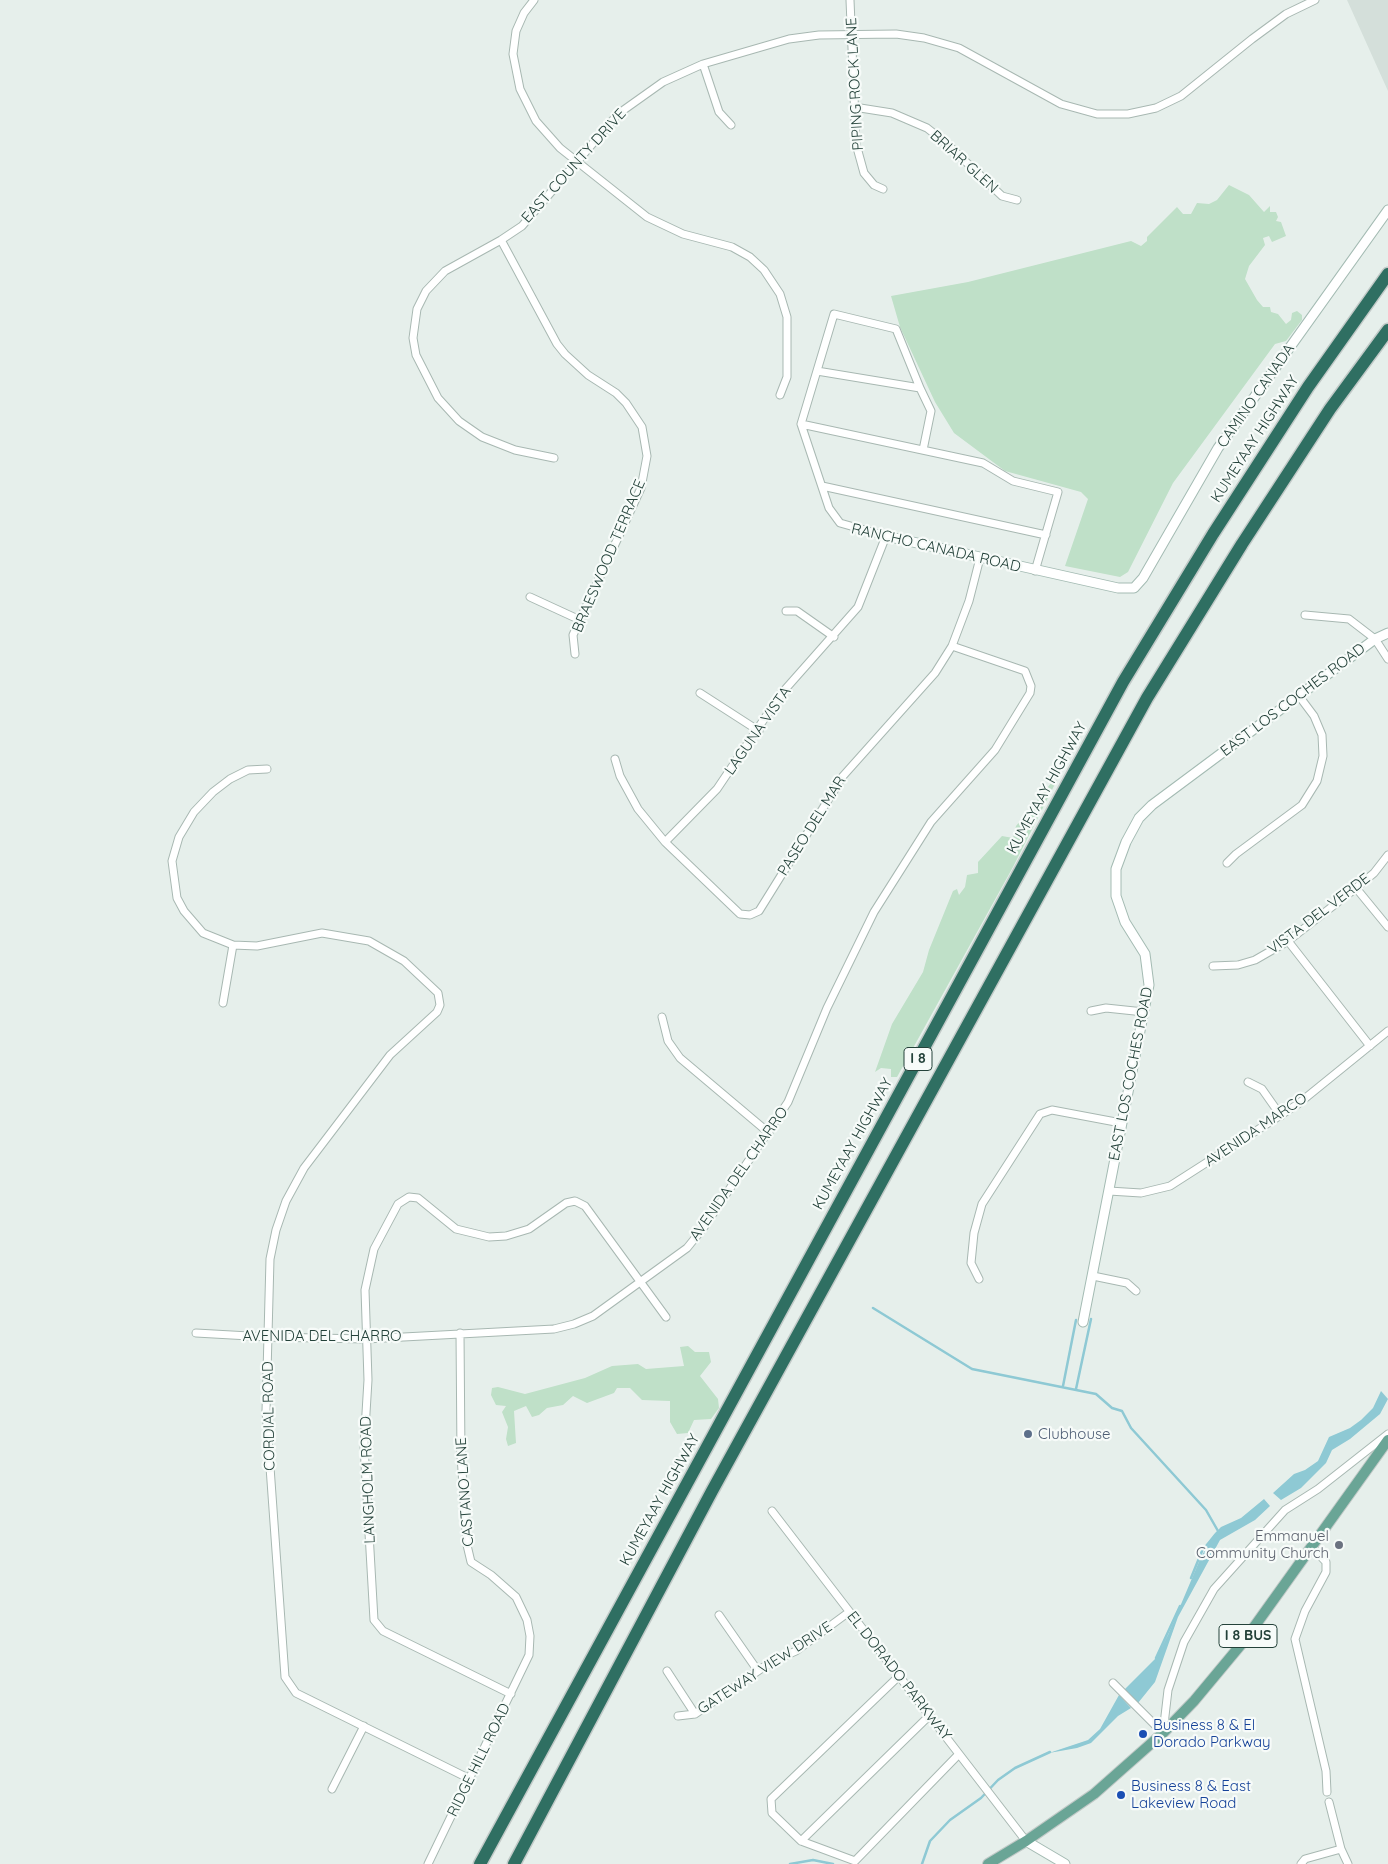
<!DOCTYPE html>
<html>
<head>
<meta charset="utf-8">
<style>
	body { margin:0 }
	canvas { display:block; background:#e6efeb }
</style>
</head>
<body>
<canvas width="1388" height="1864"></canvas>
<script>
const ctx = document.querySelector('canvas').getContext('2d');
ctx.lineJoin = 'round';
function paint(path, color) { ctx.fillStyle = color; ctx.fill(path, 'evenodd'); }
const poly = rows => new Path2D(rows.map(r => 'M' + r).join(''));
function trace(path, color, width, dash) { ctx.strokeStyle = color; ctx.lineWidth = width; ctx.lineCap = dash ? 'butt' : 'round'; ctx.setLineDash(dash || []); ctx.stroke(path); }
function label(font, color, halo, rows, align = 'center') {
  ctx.font = font + ' Quicksand,sans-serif'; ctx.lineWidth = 4.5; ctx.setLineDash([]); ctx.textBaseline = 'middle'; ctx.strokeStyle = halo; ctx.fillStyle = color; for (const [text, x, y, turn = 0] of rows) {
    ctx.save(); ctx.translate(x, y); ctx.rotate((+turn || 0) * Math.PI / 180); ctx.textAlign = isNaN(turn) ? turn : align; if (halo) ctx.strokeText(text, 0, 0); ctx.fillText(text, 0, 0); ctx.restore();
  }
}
paint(poly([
	[1347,0,1388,0,1388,91]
]), '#d4dfda');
paint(poly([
	[1229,185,1249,195,1264,212,1270,206,1270,212,1276,212,1278,217,1276,221,1281,222,1286,236,1272,242,1269,236,1263,238,1265,245,1249,266,1245,279,1257,300,1263,307,1270,307,1271,312,1278,314,1286,324,1291,320,1292,313,1297,311,1302,315,1302,320,1286,341,1275,344,1173,483,1128,572,1120,577,1065,566,1088,499,1081,492,1005,471,954,433,935,402,900,327,891,296,968,282,1131,241,1141,246,1147,241,1147,237,1177,207,1183,214,1191,214,1197,203,1209,204,1217,200],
	[1057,780,1013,867,897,1077,891,1077,891,1069,881,1068,875,1072,892,1024,923,972,929,950,953,891,957,889,959,895,965,887,967,875,978,873,978,862,1002,836,1013,838,1016,826,1052,782],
	[688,1346,695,1352,709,1352,711,1362,700,1376,718,1399,719,1408,711,1419,694,1420,688,1433,677,1434,670,1422,670,1401,642,1400,630,1388,617,1388,614,1393,587,1403,573,1396,563,1405,547,1408,539,1415,532,1417,526,1406,514,1411,516,1443,508,1446,506,1439,508,1427,502,1412,506,1406,496,1405,491,1395,492,1388,498,1387,525,1394,585,1378,612,1366,638,1364,646,1369,684,1366,680,1347]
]), '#bfe0c8');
paint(poly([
	[1381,1391,1388,1399,1380,1414,1350,1439,1332,1450,1326,1463,1301,1488,1281,1500,1273,1493,1294,1474,1305,1470,1318,1461,1329,1437,1350,1428,1361,1420,1373,1408],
	[1264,1499,1270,1506,1255,1520,1220,1540,1178,1617,1155,1682,1138,1703,1124,1690,1156,1658,1168,1635,1201,1557,1215,1533,1221,1527,1241,1518],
	[1119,1695,1131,1708,1118,1716,1091,1743,1077,1748,1049,1753,1088,1740,1100,1729]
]), '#8ec9d4');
trace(poly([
	[873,1308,972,1369,1096,1394,1112,1408,1122,1411,1131,1428,1206,1510,1218,1531],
	[1063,1386,1076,1320],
	[1076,1389,1091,1319],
	[1191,1578,1202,1551,1215,1535],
	[1156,1658,1180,1606],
	[790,1864,813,1860,833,1864],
	[922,1864,930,1841,950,1820,981,1798,998,1780,1015,1768,1050,1752]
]), '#8ec9d4', 2.5);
const street = poly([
	[534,0,524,13,516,31,513,54,520,89,536,121,560,148,647,217,683,234,732,247,750,257,764,270,780,294,787,317,787,377,780,395],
	[850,0,856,144,864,173,874,185,883,189],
	[703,64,719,112,731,125],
	[854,107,892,113,927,128,946,143,1002,196,1017,200],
	[501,240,557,344,565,354,588,375,616,393,626,403,642,427,647,456,641,488,573,635,575,654],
	[817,371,920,388,931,411,923,450],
	[801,424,983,463,1013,481,1058,492,1035,571],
	[554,458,515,450,482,437,459,421,438,398,416,355,413,338,417,309,426,291,445,271,501,240,522,226,618,114,663,82,703,64,789,39,819,35,896,34,924,38,959,48,1061,104,1097,114,1128,114,1156,108,1181,96,1252,39,1286,14,1315,0],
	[822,486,1046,535],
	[530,597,580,620],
	[786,611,797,611,834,637],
	[1305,615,1349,619,1375,639,1388,659],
	[700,693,759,731],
	[615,759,620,776,638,809,665,842,740,914,750,915,759,911,843,776,935,673,952,646,969,601,980,558],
	[267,769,248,770,230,779,213,792,194,812,179,837,172,861,177,898,184,911,203,933,233,945,257,946,322,933,369,941,404,961,438,993,440,1005,437,1012,390,1055,304,1168,286,1201,276,1230,270,1259,266,1411,285,1677,296,1693,470,1779],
	[665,842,717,789,781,694,858,607,886,536,840,523,829,508,801,424,834,314,896,329,920,388],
	[1227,863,1236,854,1302,805,1317,781,1323,756,1322,735,1314,716,1299,696],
	[1356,888,1388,927],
	[1288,941,1370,1046],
	[1213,966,1238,965,1255,960,1288,941,1356,888,1374,873,1388,855],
	[223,1003,233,945],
	[1091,1011,1106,1008,1144,1012],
	[662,1017,668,1041,680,1058,769,1133],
	[1248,1082,1262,1089,1281,1116],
	[1109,1191,1141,1193,1170,1186,1298,1104,1388,1031],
	[1093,1276,1127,1283,1136,1291],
	[979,1279,971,1263,974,1233,982,1204,1040,1114,1052,1110,1121,1123],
	[196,1333,267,1337,366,1339,554,1329,574,1324,593,1316,687,1248,704,1227,788,1102,827,1008,874,912,931,822,995,750,1030,693,1031,686,1025,671,952,646],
	[772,1511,1026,1841],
	[1311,1546,1326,1562,1326,1572,1305,1611,1295,1639,1326,1771,1327,1792],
	[719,1615,758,1671],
	[667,1671,695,1714],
	[899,1676,771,1799,772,1813,801,1841,855,1861,959,1754],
	[1113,1683,1163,1733],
	[511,1694,383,1631,374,1620,364,1446,368,1380,365,1290,374,1249,398,1204,409,1197,418,1198,456,1229,489,1237,506,1236,529,1229,566,1203,575,1201,585,1206,666,1317],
	[678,1716,695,1714,771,1662,796,1651,849,1612],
	[1163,1733,1168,1690,1184,1642,1214,1589,1285,1510,1318,1489,1388,1434],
	[332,1789,364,1726],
	[1329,1802,1341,1849,1348,1864],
	[801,1841,929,1716],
	[428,1864,529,1655,530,1636,527,1620,516,1597,491,1575,471,1562,467,1545,461,1456,460,1333],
	[1301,1864,1305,1859,1341,1849]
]);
const secondary = poly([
	[886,536,1118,588,1134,588,1143,578,1218,448,1388,210],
	[1083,1322,1149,985,1145,954,1125,922,1116,896,1116,869,1126,842,1139,818,1152,805,1375,639,1388,633],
	[1026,1841,1065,1864]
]);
const primary = poly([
	[988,1864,1026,1841,1094,1794,1163,1733,1194,1701,1244,1641,1388,1440]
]);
const highway = poly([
	[480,1864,1123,682,1213,534,1308,387,1388,274],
	[514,1864,712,1491,1147,698,1242,544,1330,409,1388,330]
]);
trace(street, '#a8b8b2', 9);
trace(secondary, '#a4bbb3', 11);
trace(primary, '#c2cac8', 12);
trace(highway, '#c2cac8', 15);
trace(street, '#fff', 7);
trace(secondary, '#fff', 9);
trace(primary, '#6aa596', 10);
trace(highway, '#2f6f62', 12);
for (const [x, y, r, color] of [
	[1028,1434,5,"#5c6f8a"],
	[1339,1545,5,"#6b7280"],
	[1143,1734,5,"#1a4fb4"],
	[1121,1795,5,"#1a4fb4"]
]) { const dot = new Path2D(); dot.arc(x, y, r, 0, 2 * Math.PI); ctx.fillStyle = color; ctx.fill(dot); trace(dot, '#f7fbf9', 2); }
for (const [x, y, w] of [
	[918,1059,28],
	[1248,1636,58]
]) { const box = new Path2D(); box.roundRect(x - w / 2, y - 11.5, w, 23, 4); ctx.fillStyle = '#f7fbf9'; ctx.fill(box); trace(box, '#24423a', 1); }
label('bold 14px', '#24423a', null, [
	["I 8",918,1059],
	["I 8 BUS",1248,1636]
]);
label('15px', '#24423a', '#f7fbf9', [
	["PIPING ROCK LANE",855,84,-93],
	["BRIAR GLEN",964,162,42],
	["EAST COUNTY DRIVE",574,166,-48],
	["CAMINO CANADA",1256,396,-55],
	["KUMEYAAY HIGHWAY",1255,439,-57],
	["RANCHO CANADA ROAD",936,548,13],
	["BRAESWOOD TERRACE",609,556,-67],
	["EAST LOS COCHES ROAD",1293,700,-37],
	["LAGUNA VISTA",758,731,-55],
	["KUMEYAAY HIGHWAY",1047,788,-61],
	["PASEO DEL MAR",812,826,-58],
	["VISTA DEL VERDE",1319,914,-37],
	["EAST LOS COCHES ROAD",1131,1074,-79],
	["AVENIDA MARCO",1256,1130,-34],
	["KUMEYAAY HIGHWAY",853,1144,-61],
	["AVENIDA DEL CHARRO",739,1174,-55],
	["AVENIDA DEL CHARRO",322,1336],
	["CORDIAL ROAD",269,1416,-91],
	["LANGHOLM ROAD",368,1480,-92],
	["CASTANO LANE",465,1492,-94],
	["KUMEYAAY HIGHWAY",660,1500,-61],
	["GATEWAY VIEW DRIVE",765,1668,-33],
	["EL DORADO PARKWAY",899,1676,52],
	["RIDGE HILL ROAD",479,1760,-64]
]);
label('15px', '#4e5e75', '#f7fbf9', [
	["Clubhouse",1038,1434]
], 'left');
label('15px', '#5b616d', '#f7fbf9', [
	["Emmanuel",1329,1536],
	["Community Church",1329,1553]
], 'right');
label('15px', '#164399', '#f7fbf9', [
	["Business 8 & El",1153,1725],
	["Dorado Parkway",1153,1742],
	["Business 8 & East",1131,1786],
	["Lakeview Road",1131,1803]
], 'left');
</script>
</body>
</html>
